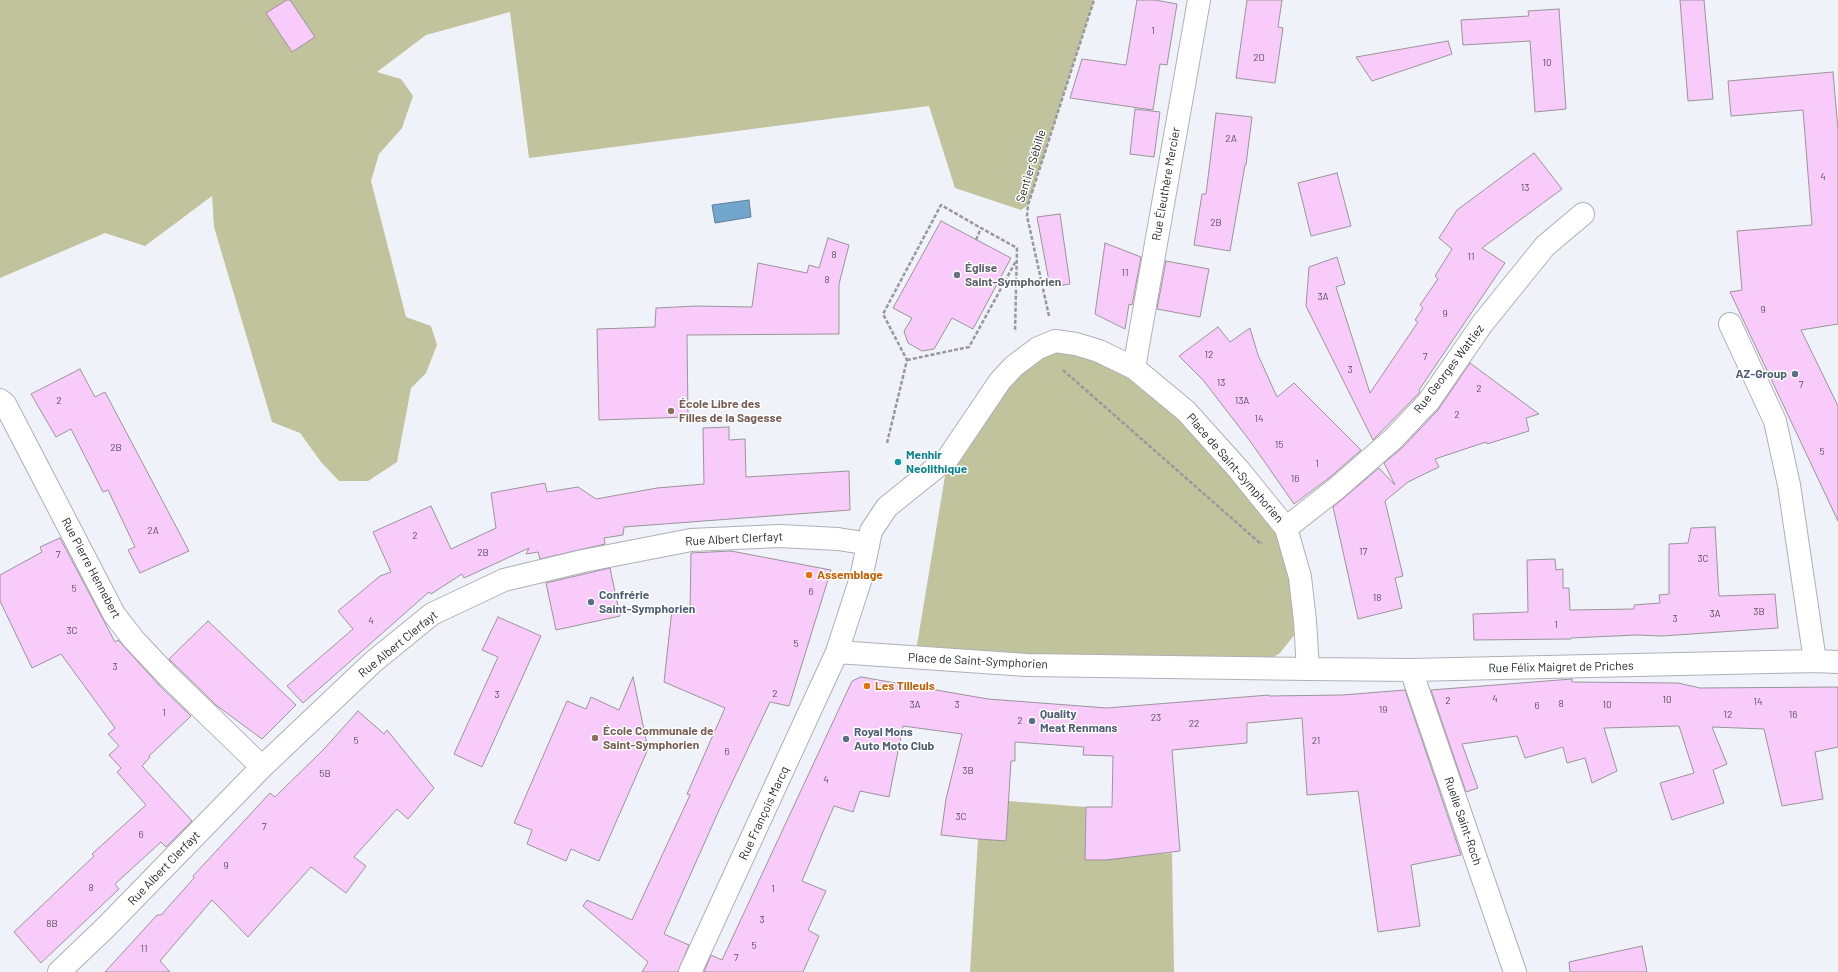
<!DOCTYPE html>
<html>
<head>
<meta charset="utf-8">
<style>
	body { margin:0 }
	canvas { display:block; background:#f0f2f9 }
</style>
</head>
<body>
<canvas width="1838" height="972"></canvas>
<script>
const ctx = document.querySelector('canvas').getContext('2d');
ctx.lineJoin = 'round';
function paint(path, color) { ctx.fillStyle = color; ctx.fill(path, 'evenodd'); }
const poly = rows => new Path2D(rows.map(r => 'M' + r).join(''));
function trace(path, color, width, dash) { ctx.strokeStyle = color; ctx.lineWidth = width; ctx.lineCap = dash ? 'butt' : 'round'; ctx.setLineDash(dash || []); ctx.stroke(path); }
function label(font, color, halo, rows, align = 'center') {
  ctx.font = font + ' Barlow,sans-serif'; ctx.lineWidth = 3; ctx.setLineDash([]); ctx.textBaseline = 'middle'; ctx.strokeStyle = halo; ctx.fillStyle = color; for (const [text, x, y, turn = 0] of rows) {
    ctx.save(); ctx.translate(x, y); ctx.rotate((+turn || 0) * Math.PI / 180); ctx.textAlign = isNaN(turn) ? turn : align; if (halo) ctx.strokeText(text, 0, 0); ctx.fillText(text, 0, 0); ctx.restore();
  }
}
paint(poly([
	[0,0,1094,0,1028,205,1021,210,955,188,929,106,529,158,510,12,426,35,377,72,401,79,413,96,402,128,379,154,371,181,406,317,431,326,437,345,426,373,411,388,397,462,368,481,339,481,321,462,300,433,272,422,214,227,212,196,145,246,105,233,0,278],
	[1055,341,1134,368,1286,528,1295,634,1280,653,1256,668,915,657,948,458,1000,381],
	[1008,801,1086,807,1085,860,1172,853,1174,972,970,972,978,839,1006,840]
]), '#c0c39b');
const water = poly([
	[749,200,751,217,715,223,712,205,749,200]
]);
paint(water, '#73a6cd');
trace(water, '#5c809c', 1);
const building = poly([
	[287,0,290,0,315,37,292,52,266,13,287,0],
	[1137,0,1155,0,1177,4,1167,65,1160,64,1153,110,1070,98,1082,59,1126,65,1137,0],
	[1247,0,1282,0,1278,27,1283,28,1275,83,1236,78,1247,0],
	[1680,0,1704,0,1713,99,1688,101,1680,0],
	[1559,9,1566,109,1535,112,1530,41,1463,45,1461,20,1529,16,1528,11,1559,9],
	[1448,41,1452,54,1372,81,1356,57,1448,41],
	[1833,72,1838,130,1838,324,1801,330,1838,406,1838,521,1730,292,1742,290,1737,231,1812,225,1803,110,1731,116,1728,81,1833,72],
	[1135,109,1160,112,1154,157,1130,154,1135,109],
	[1216,113,1252,117,1246,165,1245,165,1230,251,1194,245,1202,194,1206,194,1216,113],
	[1534,153,1562,189,1482,248,1505,263,1419,390,1420,392,1419,393,1373,440,1306,306,1309,267,1337,257,1345,284,1336,287,1370,393,1418,322,1415,320,1423,308,1420,305,1438,279,1435,276,1452,249,1439,238,1457,210,1534,153],
	[1337,173,1351,226,1311,236,1298,183,1337,173],
	[1060,214,1070,284,1050,287,1037,217,1060,214],
	[941,221,1011,258,973,329,952,318,934,349,922,351,908,343,904,331,912,318,893,308,941,221],
	[828,238,849,245,839,284,839,334,687,335,688,417,599,420,597,329,655,327,656,308,696,306,752,307,758,263,807,273,809,265,819,268,828,238],
	[1105,243,1141,257,1132,305,1129,304,1125,329,1095,314,1105,243],
	[1166,261,1209,269,1200,317,1157,309,1166,261],
	[1218,327,1230,342,1250,328,1258,355,1277,397,1294,383,1361,450,1329,478,1294,504,1250,441,1203,380,1179,356,1218,327],
	[1470,363,1539,414,1526,418,1529,431,1487,444,1486,442,1435,459,1439,467,1408,482,1385,501,1403,576,1395,578,1402,608,1358,619,1333,507,1379,468,1395,485,1384,463,1402,448,1438,410,1470,363],
	[80,369,95,397,105,392,189,551,140,573,128,550,135,547,108,490,103,492,71,429,56,437,31,394,80,369],
	[729,427,729,440,745,439,746,477,849,471,850,510,624,527,623,535,604,538,605,544,540,559,538,552,526,554,529,548,464,578,462,574,431,594,429,592,303,703,287,686,353,629,338,611,380,576,391,572,373,532,431,506,451,549,496,528,491,493,545,483,547,492,578,487,596,499,657,488,704,484,703,428,729,427],
	[1715,527,1719,596,1775,594,1778,628,1662,636,1637,635,1571,638,1571,639,1474,640,1473,614,1528,612,1527,560,1555,559,1556,570,1563,569,1563,588,1569,588,1570,610,1634,609,1634,605,1660,603,1659,595,1669,594,1669,544,1688,543,1691,528,1715,527],
	[60,538,115,642,118,640,159,685,191,716,149,756,150,757,142,766,192,821,166,847,161,842,115,884,119,889,41,963,14,932,94,856,92,854,146,805,117,772,121,768,109,755,119,746,108,734,115,728,61,654,32,668,0,601,0,575,42,552,40,547,60,538],
	[731,551,831,570,789,706,770,702,720,808,664,934,689,945,678,972,642,972,648,962,583,906,587,900,632,920,690,795,687,794,725,708,664,682,672,609,690,611,691,553,731,551],
	[610,568,620,616,556,630,546,583,610,568],
	[498,617,541,636,482,767,454,754,498,657,482,650,498,617],
	[208,621,296,705,262,739,216,705,169,659,208,621],
	[633,677,648,749,599,861,571,849,566,861,527,844,532,830,514,823,567,701,586,709,591,697,619,710,633,677],
	[861,677,988,699,1107,708,1269,695,1269,696,1342,695,1405,690,1461,855,1411,865,1420,926,1378,932,1358,791,1307,795,1302,718,1247,723,1247,743,1172,750,1180,851,1106,860,1085,860,1086,807,1112,807,1113,756,1083,755,1084,747,1015,742,1015,761,1011,761,1006,841,978,839,941,835,946,799,962,734,903,726,889,797,860,791,853,812,834,806,802,881,826,891,808,930,819,936,803,972,704,972,711,955,722,960,852,681,861,677],
	[1572,679,1572,682,1678,683,1700,688,1838,687,1838,747,1815,752,1823,799,1782,806,1764,729,1712,727,1727,764,1713,770,1724,803,1672,820,1660,783,1694,773,1679,726,1604,728,1617,771,1592,783,1585,758,1567,763,1563,747,1525,758,1517,736,1462,744,1478,788,1466,792,1431,690,1572,679],
	[358,711,384,734,387,730,434,788,408,819,397,809,354,857,366,866,346,893,311,867,248,937,212,900,160,961,170,972,105,972,157,915,161,915,194,878,193,876,270,793,275,797,324,749,358,711],
	[1642,946,1647,972,1570,972,1569,962,1642,946]
]);
paint(building, '#f8cbfa');
trace(building, '#999599', 1);
const street = poly([
	[1730,324,1775,421,1789,485,1815,661],
	[1134,368,1199,0],
	[0,400,5,404,114,614,134,640,168,676,262,767],
	[1286,528,1337,488,1393,439,1429,401,1482,324,1545,246,1583,214],
	[837,652,1027,665,1308,669,1411,670,1815,661,1838,662],
	[1411,670,1515,972],
	[59,972,106,927,262,767,373,662,432,614,504,580,583,561,691,540,779,536,838,539,857,542,868,546],
	[690,972,837,652,861,578,871,531,887,507,948,458,1000,381,1014,366,1038,348,1055,341,1076,344,1099,351,1134,368,1186,411,1239,470,1286,528,1300,577,1305,621,1308,669]
]);
trace(street, '#aeb0b6', 24);
trace(poly([
	[976,240,981,228,1017,248,1015,332],
	[1049,316,1027,216,1028,205,1094,0],
	[907,360,969,347,1016,261],
	[1063,370,1261,544,1262,543],
	[887,443,907,360,883,314,941,205,981,228]
]), '#97999d', 2.5, [4, 2]);
trace(street, '#fff', 22);
for (const [x, y, r, color] of [
	[957,275,4,"#6b7280"],
	[1795,374,4,"#5c6f8a"],
	[671,411,4,"#8d6e63"],
	[898,462,4,"#0f9aa8"],
	[809,575,4,"#e8710a"],
	[591,602,4,"#5c6f8a"],
	[867,686,4,"#e8710a"],
	[1032,721,4,"#5c6f8a"],
	[595,738,4,"#8d6e63"],
	[846,739,4,"#5c6f8a"]
]) { const dot = new Path2D(); dot.arc(x, y, r, 0, 2 * Math.PI); ctx.fillStyle = color; ctx.fill(dot); trace(dot, '#fff', 1.5); }
label('10px', '#5b515e', null, [
	["1",1153,31],
	["2D",1259,58],
	["10",1547,63],
	["2A",1231,139],
	["4",1823,177],
	["13",1525,188],
	["2B",1216,223],
	["8",834,255],
	["11",1471,257],
	["11",1125,273],
	["8",827,280],
	["3A",1323,297],
	["9",1763,310],
	["9",1445,314],
	["12",1209,355],
	["7",1425,357],
	["3",1350,370],
	["13",1221,383],
	["7",1801,385],
	["2",1479,389],
	["2",59,401],
	["13A",1242,401],
	["2",1457,415],
	["14",1259,419],
	["15",1279,445],
	["2B",116,448],
	["5",1822,452],
	["1",1317,464],
	["16",1295,479],
	["2A",153,531],
	["2",415,536],
	["17",1363,552],
	["2B",483,553],
	["7",58,555],
	["3C",1703,559],
	["5",74,589],
	["6",811,592],
	["18",1377,598],
	["3B",1759,612],
	["3A",1715,614],
	["3",1675,619],
	["4",371,621],
	["1",1556,625],
	["3C",72,631],
	["5",796,644],
	["3",115,667],
	["2",775,694],
	["3",497,695],
	["4",1495,699],
	["10",1667,700],
	["2",1448,701],
	["14",1758,702],
	["8",1561,704],
	["3A",915,705],
	["3",957,705],
	["10",1607,705],
	["6",1537,706],
	["19",1383,710],
	["1",164,713],
	["12",1728,715],
	["16",1793,715],
	["23",1156,718],
	["2",1020,721],
	["22",1194,724],
	["5",356,741],
	["21",1316,741],
	["6",727,752],
	["3B",968,771],
	["5B",325,774],
	["4",826,780],
	["3C",961,817],
	["7",264,827],
	["6",141,835],
	["9",226,866],
	["8",91,888],
	["1",773,889],
	["3",762,920],
	["8B",52,924],
	["5",754,946],
	["11",144,949],
	["7",736,958]
]);
label('12px', '#27282a', '#fff', [
	["Sentier Sébille",1031,166,-73],
	["Rue Éleuthère Mercier",1166,184,-80],
	["Rue Georges Wattiez",1449,369,-53],
	["Place de Saint-Symphorien",1235,468,49],
	["Rue Albert Clerfayt",734,539,-3],
	["Rue Pierre Hennebert",91,568,62],
	["Rue Albert Clerfayt",398,644,-39],
	["Place de Saint-Symphorien",978,661,3],
	["Rue Félix Maigret de Priches",1561,667,-1],
	["Rue François Marcq",764,813,-65],
	["Ruelle Saint-Roch",1463,821,71],
	["Rue Albert Clerfayt",164,868,-46]
]);
label('bold 12px', '#5b616d', '#fff', [
	["Église",965,268],
	["Saint-Symphorien",965,282]
], 'left');
label('bold 12px', '#4e5e75', '#fff', [
	["AZ-Group",1787,374,"right"],
	["Confrérie",599,595],
	["Saint-Symphorien",599,609],
	["Quality",1040,714],
	["Meat Renmans",1040,728],
	["Royal Mons",854,732],
	["Auto Moto Club",854,746]
], 'left');
label('bold 12px', '#785e54', '#fff', [
	["École Libre des",679,404],
	["Filles de la Sagesse",679,418],
	["École Communale de",603,731],
	["Saint-Symphorien",603,745]
], 'left');
label('bold 12px', '#0d838f', '#fff', [
	["Menhir",906,455],
	["Neolithique",906,469]
], 'left');
label('bold 12px', '#c56008', '#fff', [
	["Assemblage",817,575],
	["Les Tilleuls",875,686]
], 'left');
</script>
</body>
</html>
